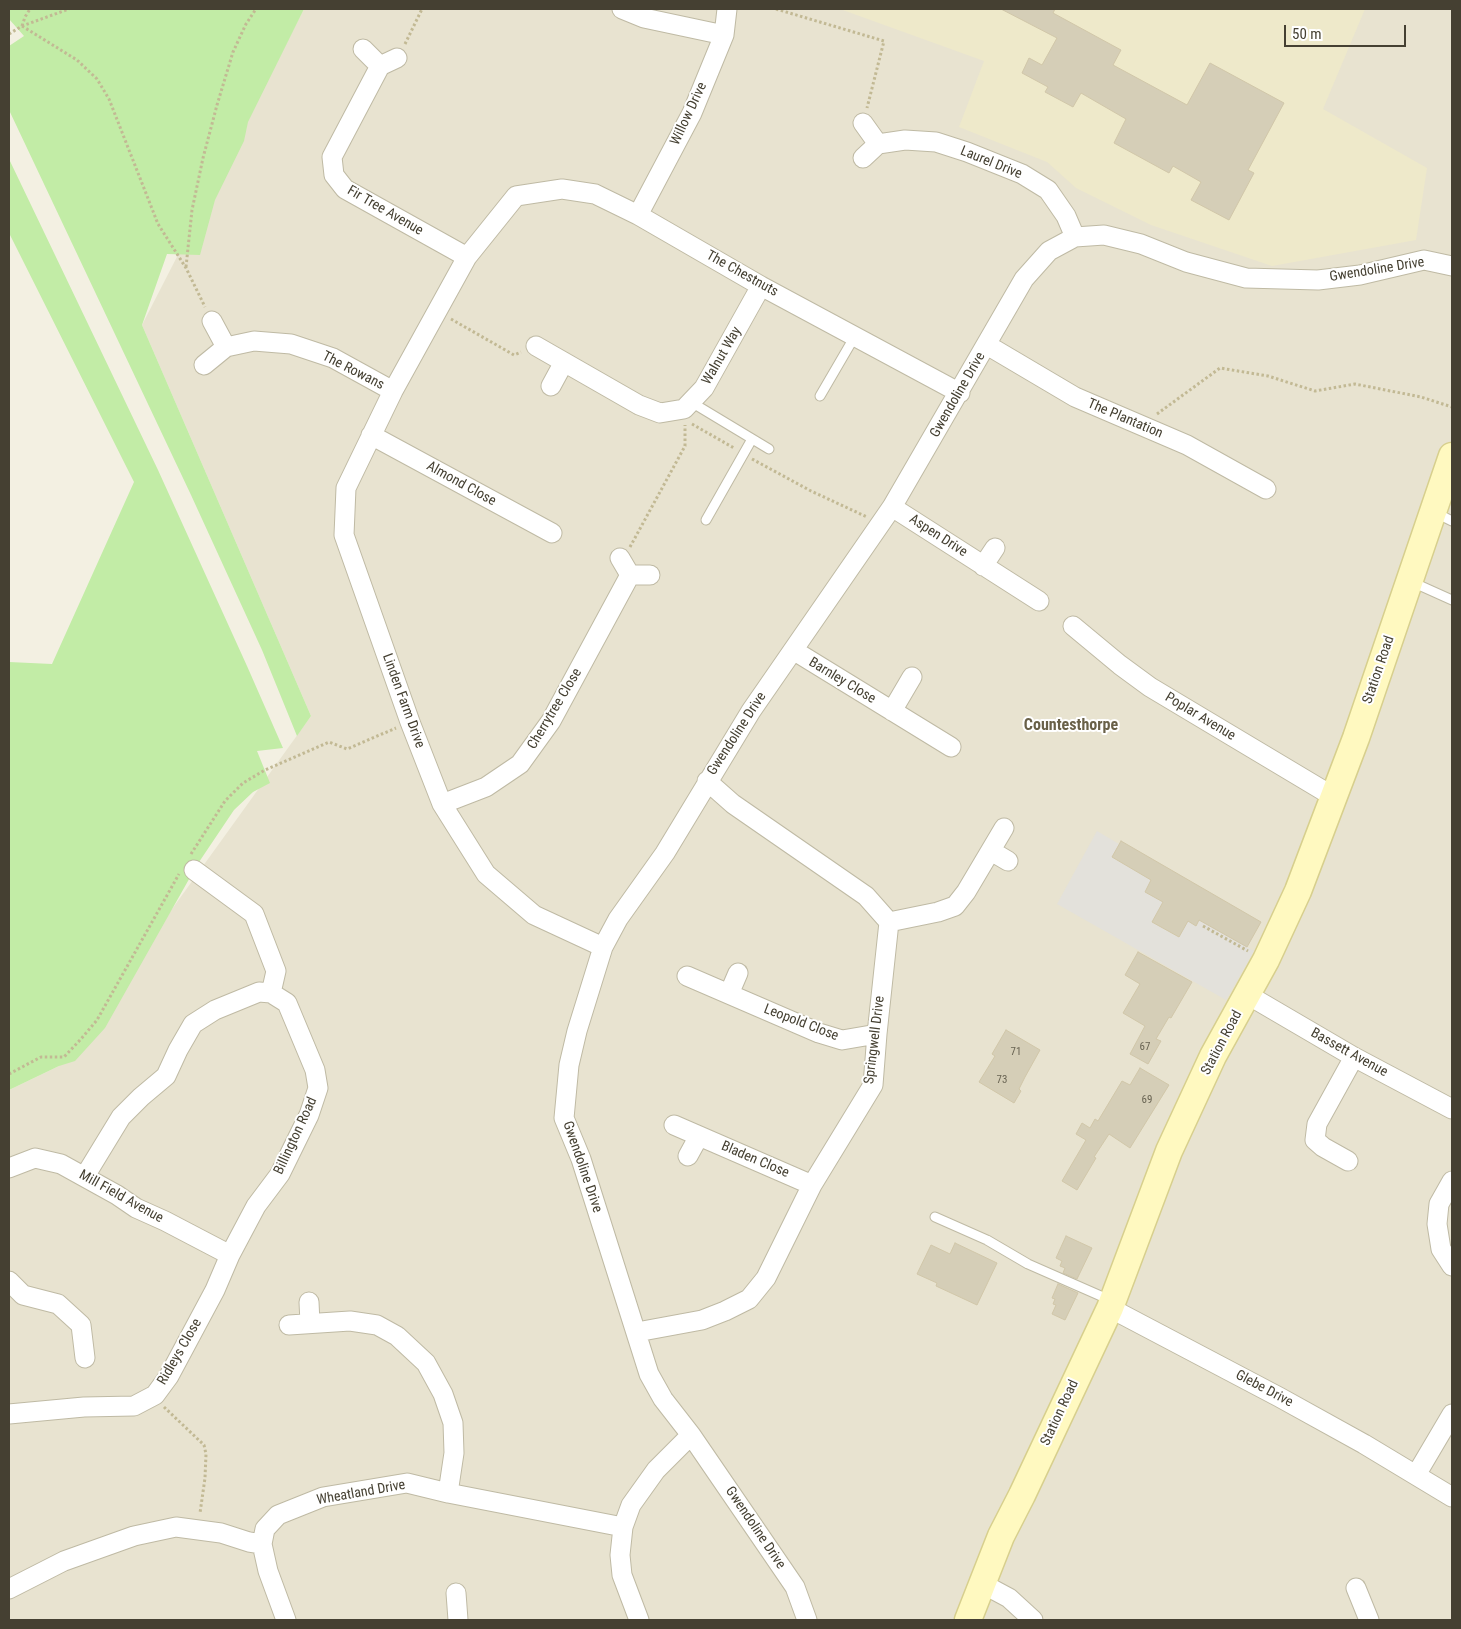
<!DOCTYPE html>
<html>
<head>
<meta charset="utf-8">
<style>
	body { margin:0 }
	#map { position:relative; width:1461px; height:1629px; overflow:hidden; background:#f3f0e2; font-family:"Roboto Condensed",sans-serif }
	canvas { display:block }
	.frame { position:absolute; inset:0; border:10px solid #454032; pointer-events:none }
	.scale { position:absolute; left:1284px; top:25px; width:122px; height:22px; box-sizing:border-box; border:2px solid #454032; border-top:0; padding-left:6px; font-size:15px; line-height:18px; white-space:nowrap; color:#454032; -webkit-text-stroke:4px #fff; paint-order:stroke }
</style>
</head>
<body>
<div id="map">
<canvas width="1461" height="1629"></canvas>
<div class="frame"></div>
<div class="scale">50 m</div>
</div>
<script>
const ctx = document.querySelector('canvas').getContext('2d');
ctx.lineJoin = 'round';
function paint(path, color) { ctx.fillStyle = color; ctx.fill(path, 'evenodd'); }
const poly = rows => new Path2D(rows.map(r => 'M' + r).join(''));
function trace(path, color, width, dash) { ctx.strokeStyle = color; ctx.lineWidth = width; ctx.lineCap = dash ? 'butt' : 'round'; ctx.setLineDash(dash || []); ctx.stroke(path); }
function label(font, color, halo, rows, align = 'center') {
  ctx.font = font + ' "Roboto Condensed",sans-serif'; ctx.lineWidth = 4; ctx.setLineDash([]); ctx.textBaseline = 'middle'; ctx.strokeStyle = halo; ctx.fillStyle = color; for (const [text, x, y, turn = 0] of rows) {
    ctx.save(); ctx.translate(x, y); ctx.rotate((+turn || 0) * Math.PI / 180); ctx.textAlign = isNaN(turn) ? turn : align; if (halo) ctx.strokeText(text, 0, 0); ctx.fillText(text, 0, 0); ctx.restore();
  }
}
paint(poly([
	[304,9,1452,9,1452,1620,9,1620,9,1090,59,1066,311,716,142,325]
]), '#e8e3d0');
paint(poly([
	[840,9,1365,9,1323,109,1427,168,1416,240,1272,266,1151,225,1076,188,1047,162,959,127,984,61]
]), '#eee9ca');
paint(poly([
	[9,9,304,9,248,122,244,141,215,200,200,255,167,254,142,325,311,716,297,736,262,650,191,495,9,110,9,46,24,36,9,19],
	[9,159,158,470,247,666,283,748,257,751,270,783,253,792,234,810,197,865,105,1028,75,1061,59,1066,9,1090,9,662,52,664,134,482,9,233]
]), '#c2eca6');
paint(poly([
	[1097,831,1119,844,1112,857,1151,880,1145,892,1163,902,1152,922,1178,937,1188,921,1196,926,1199,920,1254,951,1226,1000,1057,904]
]), '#e3e1db');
const building = poly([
	[1001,9,1055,9,1053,13,1121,50,1113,65,1187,105,1210,63,1284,103,1248,170,1254,173,1229,220,1191,200,1201,182,1173,166,1169,173,1114,143,1126,119,1081,93,1073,107,1045,92,1048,87,1022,73,1029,58,1042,65,1057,38,1001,9],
	[1121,841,1261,922,1247,947,1199,920,1196,926,1188,921,1179,937,1152,922,1163,902,1145,892,1151,880,1112,857,1121,841],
	[1138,952,1192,982,1171,1018,1169,1017,1156,1039,1161,1041,1148,1064,1130,1054,1145,1026,1123,1013,1140,984,1125,975,1138,952],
	[1006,1030,1040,1050,1025,1077,1019,1089,1021,1091,1014,1103,979,1082,995,1056,992,1054,1006,1030],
	[1140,1068,1169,1085,1130,1148,1109,1134,1094,1157,1096,1158,1077,1190,1062,1181,1086,1140,1076,1134,1082,1123,1090,1128,1095,1119,1098,1121,1122,1081,1130,1085,1140,1068],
	[1066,1236,1092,1248,1077,1279,1063,1273,1065,1268,1060,1266,1062,1261,1056,1258,1066,1236],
	[955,1243,997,1263,977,1305,936,1286,937,1283,917,1274,931,1245,950,1254,955,1243],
	[1058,1284,1078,1293,1065,1320,1052,1314,1056,1305,1053,1304,1055,1299,1052,1298,1058,1284]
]);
paint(building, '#d5ceb7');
trace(building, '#d1c7a9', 1);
const lane = poly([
	[820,396,855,336],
	[691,402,769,449],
	[1434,512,1452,521],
	[706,520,752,439],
	[1412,582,1452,600],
	[935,1217,987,1240,1028,1264,1110,1300]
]);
const street = poly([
	[622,9,644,18,724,35],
	[363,49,380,66,397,58],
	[380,66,332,157,334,175,345,189,467,257],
	[878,144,905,140,936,142,967,152,1022,174,1048,190,1066,216,1075,237],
	[863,158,878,144,863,123],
	[638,215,692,113,724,35,727,9],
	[212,321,226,347],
	[987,345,1075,397,1187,445,1266,489],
	[536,346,639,405,660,413,684,409,704,388,761,286],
	[204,365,226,347,254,341,291,344,333,358,393,391],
	[551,386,564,362],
	[371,435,552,533],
	[892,507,1039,601],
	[620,558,630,575,650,575],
	[983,566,995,548],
	[1073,626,1120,665,1150,687,1334,797],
	[793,650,951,747],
	[892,711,912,677],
	[442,804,486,787,520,764,551,721,630,575],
	[991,851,1008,861],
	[194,870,254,914,276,971,271,993],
	[889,922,938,912,955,906,966,892,1004,828],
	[603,947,534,915,486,874,442,804,410,722,344,535,346,488,393,391,467,257,516,196,562,189,595,194,638,215,761,286,960,393],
	[687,976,819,1033,842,1040,877,1034],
	[729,994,738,973],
	[1248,995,1354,1057,1452,1109],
	[674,1125,812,1185],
	[688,1156,699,1136],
	[1348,1161,1323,1147,1315,1140,1317,1124,1354,1057],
	[9,1168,35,1158,61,1164,117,1195,136,1208,165,1221,230,1255],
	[1452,1181,1439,1204,1437,1224,1441,1249,1452,1266],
	[9,1281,23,1295,58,1304,81,1325,85,1358],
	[309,1302,310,1323],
	[1110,1308,1279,1397,1364,1444,1452,1497],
	[289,1325,350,1321,377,1325,397,1336,426,1363,443,1394,453,1423,454,1453,448,1493],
	[637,1332,702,1320,725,1311,749,1299,766,1278,812,1185,873,1085,877,1034,889,922,866,896,733,804,707,781],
	[9,1414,84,1407,134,1406,155,1395,169,1376,215,1290,230,1255,256,1206,280,1174,309,1115,318,1088,315,1070,287,1003,271,993,259,992,215,1010,193,1024,178,1050,166,1076,141,1097,121,1117,85,1176],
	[1416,1475,1452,1414],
	[262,1544,268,1571,286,1620],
	[981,1583,1009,1598,1033,1620],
	[1356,1588,1369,1620],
	[9,1589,64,1561,134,1536,176,1527,221,1533,249,1542,262,1544,265,1529,278,1515,323,1497,407,1483,448,1493,623,1527],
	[456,1593,458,1620],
	[639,1620,622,1575,620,1555,623,1527,631,1505,656,1470,691,1435],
	[807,1620,795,1587,691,1435,663,1399,649,1374,581,1159,564,1118,569,1065,577,1031,603,947,618,919,665,853,751,711,892,507,1024,279,1049,251,1075,237,1104,235,1141,244,1186,262,1246,278,1318,280,1360,275,1424,260,1452,266]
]);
const secondary = poly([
	[968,1620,1001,1536,1022,1495,1110,1308,1169,1151,1213,1056,1266,960,1298,891,1356,738,1452,456]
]);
trace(lane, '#bfbaa4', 11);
trace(street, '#bfbaa4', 21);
trace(secondary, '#d7cf8d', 29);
trace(poly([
	[776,9,884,41,867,108],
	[22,26,77,60,97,79,109,99,158,224,186,268,205,307],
	[22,26,25,17,30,9],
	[9,34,22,26,69,9],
	[405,44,422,9],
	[186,267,192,210,203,158,217,105,233,52,246,24,256,9],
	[451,319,514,355,521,352],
	[1157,414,1220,368,1268,376,1315,391,1355,384,1421,397,1452,407],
	[692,424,734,448],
	[752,459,811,491,867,517],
	[630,547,685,446,685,425],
	[191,854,225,801,243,783,265,770,329,742,347,749,396,728],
	[1203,926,1248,951],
	[9,1074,41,1057,64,1057,81,1039,97,1020,179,874],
	[164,1407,204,1445,206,1454,205,1478,200,1513]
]), '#c2b994', 3, [2.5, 2.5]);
trace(lane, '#fff', 9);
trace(street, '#fff', 19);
trace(secondary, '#fff9c0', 26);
label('11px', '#696453', null, [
	["67",1145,1047],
	["71",1016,1052],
	["73",1002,1080],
	["69",1147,1100]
]);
label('14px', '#454032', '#fff', [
	["Willow Drive",689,114,-65],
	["Laurel Drive",991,163,22],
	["Fir Tree Avenue",385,211,30],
	["Gwendoline Drive",1377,270,-9],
	["The Chestnuts",742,274,29],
	["Walnut Way",722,356,-60],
	["The Rowans",353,371,27],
	["Gwendoline Drive",958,395,-60],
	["The Plantation",1125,419,23],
	["Almond Close",461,484,29],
	["Aspen Drive",938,536,33],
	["Station Road",1379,670,-71],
	["Barnley Close",842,681,31],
	["Linden Farm Drive",403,701,70],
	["Cherrytree Close",555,709,-59],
	["Poplar Avenue",1200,717,31],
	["Gwendoline Drive",737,734,-57],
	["Leopold Close",801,1023,21],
	["Springwell Drive",875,1040,-83],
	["Station Road",1222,1043,-62],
	["Bassett Avenue",1349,1053,29],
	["Billington Road",296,1136,-65],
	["Bladen Close",755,1160,23],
	["Gwendoline Drive",582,1167,71],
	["Mill Field Avenue",121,1197,29],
	["Ridleys Close",180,1352,-60],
	["Glebe Drive",1264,1389,28],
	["Station Road",1060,1413,-65],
	["Wheatland Drive",361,1493,-10],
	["Gwendoline Drive",755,1528,56]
]);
label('bold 16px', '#696048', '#fff', [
	["Countesthorpe",1071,726]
]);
</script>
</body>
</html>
